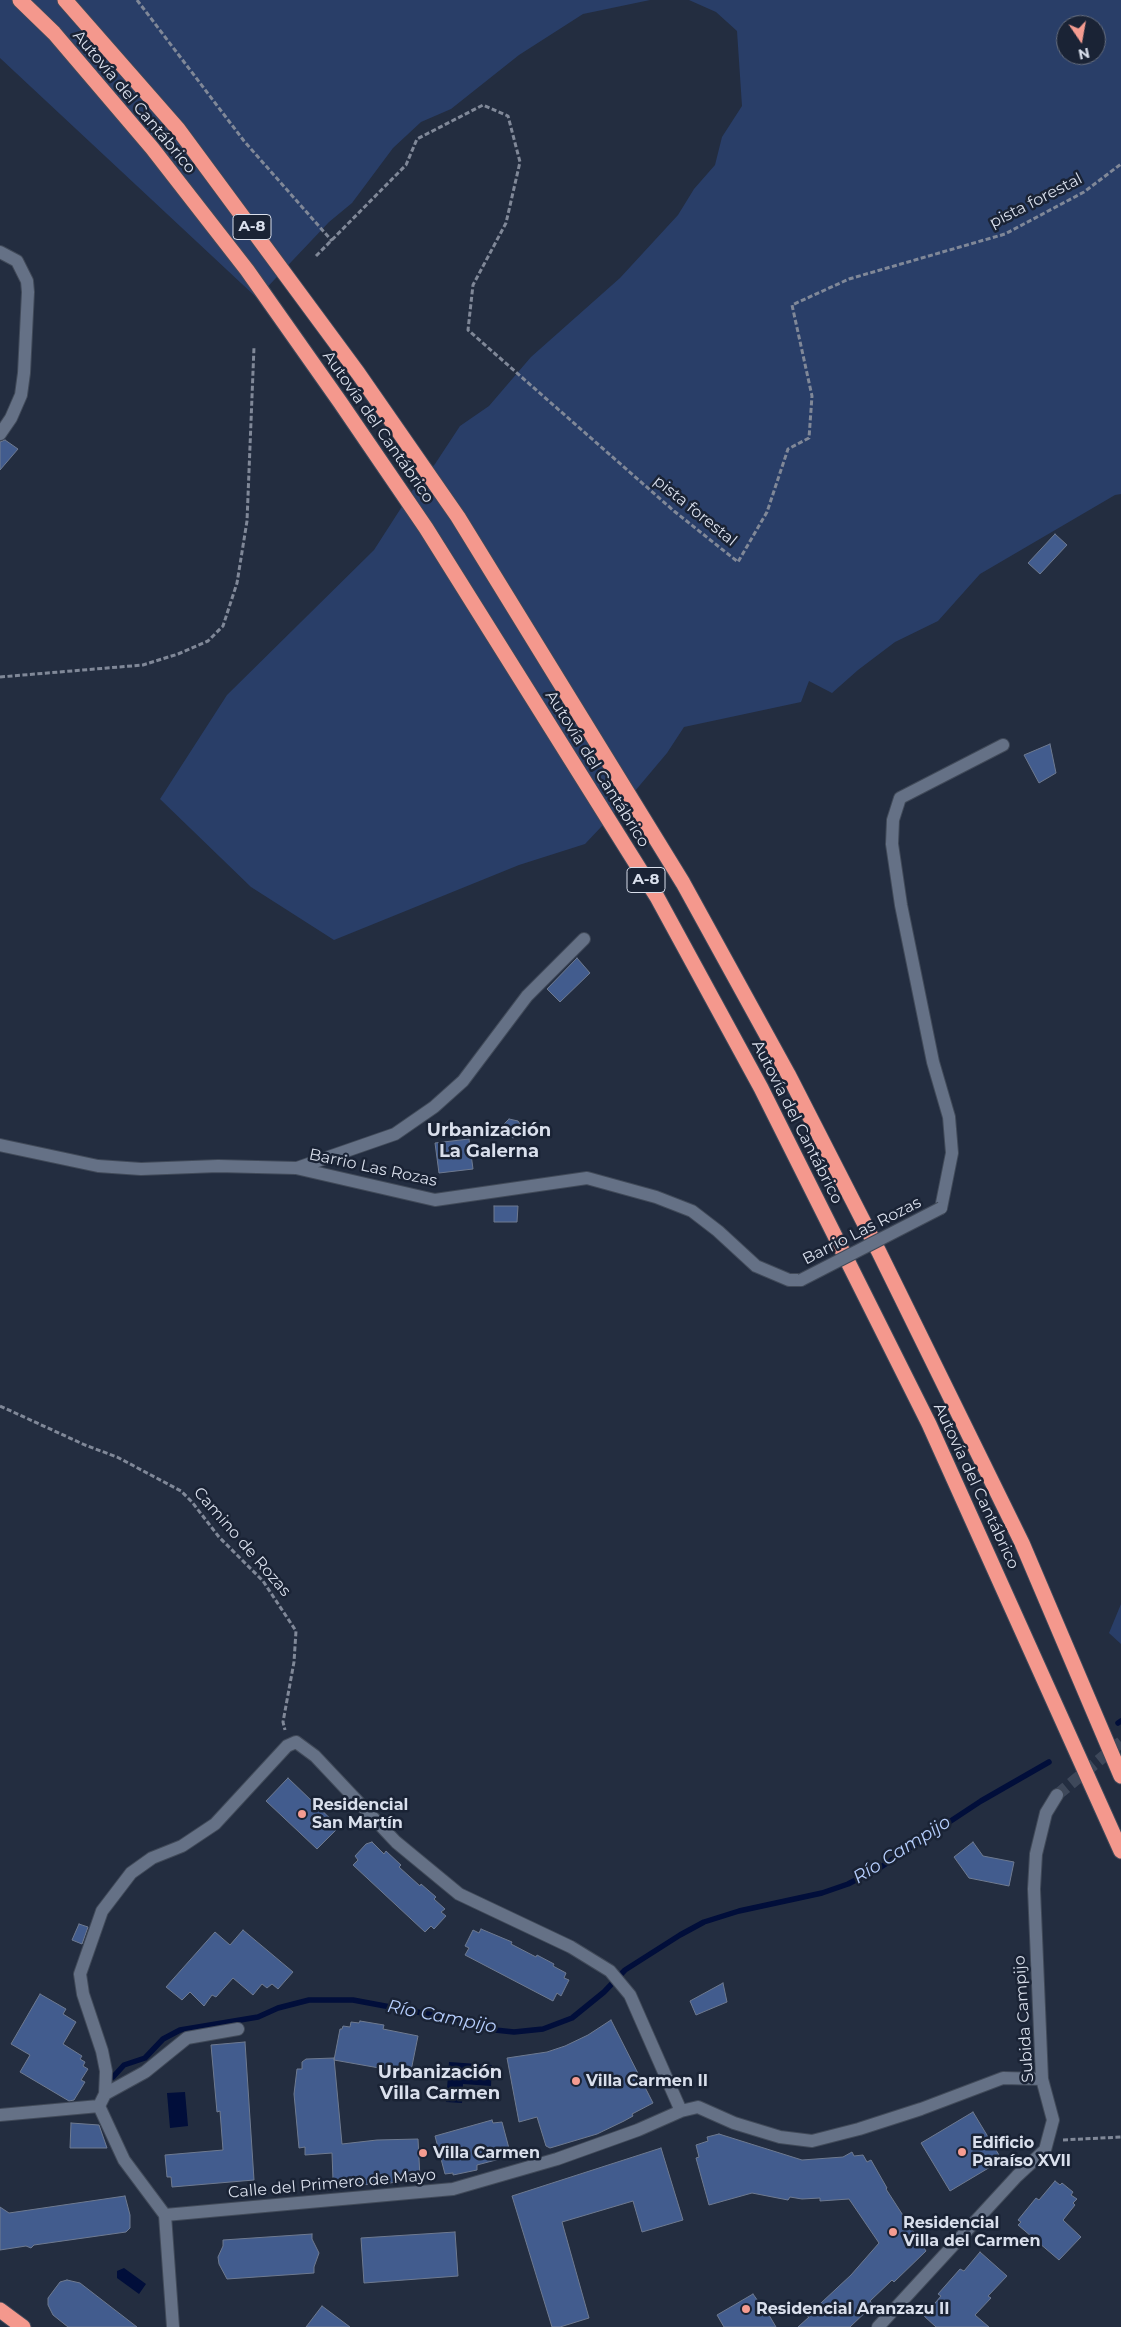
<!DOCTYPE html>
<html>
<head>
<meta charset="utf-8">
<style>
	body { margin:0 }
	#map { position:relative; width:1121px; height:2327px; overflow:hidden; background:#232d40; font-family:Montserrat,sans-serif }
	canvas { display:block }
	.north { position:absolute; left:1056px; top:15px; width:50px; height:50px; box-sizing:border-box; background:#1a2335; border:1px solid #666e7e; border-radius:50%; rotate:168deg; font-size:14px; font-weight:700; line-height:20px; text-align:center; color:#d9dfec }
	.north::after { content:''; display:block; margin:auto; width:18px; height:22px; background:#f59c91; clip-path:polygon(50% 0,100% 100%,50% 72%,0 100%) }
</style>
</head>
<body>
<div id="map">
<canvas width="1121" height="2327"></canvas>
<div class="north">N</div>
</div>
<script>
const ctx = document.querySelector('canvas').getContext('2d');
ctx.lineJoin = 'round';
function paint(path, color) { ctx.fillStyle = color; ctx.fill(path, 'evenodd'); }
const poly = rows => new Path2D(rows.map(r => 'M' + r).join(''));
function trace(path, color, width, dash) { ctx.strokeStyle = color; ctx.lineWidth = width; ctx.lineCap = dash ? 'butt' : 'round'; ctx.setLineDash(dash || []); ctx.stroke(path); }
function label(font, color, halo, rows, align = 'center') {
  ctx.font = font + ' Montserrat,sans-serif'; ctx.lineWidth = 5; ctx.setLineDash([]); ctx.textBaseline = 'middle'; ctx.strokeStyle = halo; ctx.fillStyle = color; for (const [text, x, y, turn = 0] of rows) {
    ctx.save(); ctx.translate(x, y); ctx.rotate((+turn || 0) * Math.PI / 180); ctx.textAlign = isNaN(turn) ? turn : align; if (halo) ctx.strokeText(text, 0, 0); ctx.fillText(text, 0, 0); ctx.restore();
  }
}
paint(poly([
	[0,0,650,0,583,14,519,55,451,109,421,122,393,148,352,203,329,222,257,298,0,58],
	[689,0,1121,0,1121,494,1115,495,980,574,938,621,895,642,858,670,832,693,809,681,801,702,684,727,667,753,635,791,585,844,519,865,334,940,251,887,160,799,227,695,374,550,412,491,435,464,460,426,489,406,531,357,620,278,678,215,694,189,715,165,722,137,742,106,737,31,716,12],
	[1066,25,1096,25,1096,55,1066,55],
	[1121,1604,1121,1644,1109,1633]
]), '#293e68');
paint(poly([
	[449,2062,492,2065,491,2086,463,2084,462,2103,446,2102],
	[185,2092,188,2126,170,2128,167,2093],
	[124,2268,146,2284,139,2294,117,2278,117,2271]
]), '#010e3a');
trace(poly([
	[1118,1723,1121,1721],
	[113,2077,124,2065,145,2058,163,2039,180,2030,258,2017,278,2008,309,2000,353,2000,460,2020,495,2030,514,2032,543,2029,572,2018,604,1992,625,1970,680,1935,704,1922,739,1911,822,1893,848,1884,881,1867,981,1801,1049,1762]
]), '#010e3a', 5.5);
const building = poly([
	[5,440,18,449,0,470,0,442,5,440],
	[1055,534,1067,545,1040,574,1028,563,1055,534],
	[1050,744,1056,773,1039,783,1024,755,1050,744],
	[577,958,590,973,560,1002,547,989,577,958],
	[509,1119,518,1121,522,1127,520,1134,513,1138,505,1133,503,1125,509,1119],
	[469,1139,473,1169,439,1173,435,1143,469,1139],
	[494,1206,518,1206,517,1222,494,1222,494,1206],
	[288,1778,339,1827,317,1849,266,1801,288,1778],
	[372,1842,384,1854,386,1851,401,1865,399,1867,420,1886,421,1884,436,1897,434,1899,445,1909,441,1912,446,1916,434,1929,431,1926,425,1932,353,1865,358,1860,355,1856,366,1844,372,1842],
	[973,1842,983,1856,1014,1862,1009,1886,969,1878,954,1857,973,1842],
	[79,1924,88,1927,82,1944,72,1940,79,1924],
	[481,1929,512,1942,511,1944,536,1957,537,1955,554,1964,553,1966,566,1973,564,1978,569,1980,561,1996,557,1993,553,2001,465,1955,469,1948,465,1946,473,1930,479,1933,481,1929],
	[243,1930,293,1972,278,1989,272,1984,267,1988,262,1984,253,1995,233,1978,216,1997,212,1995,204,2006,190,1992,182,2000,166,1987,215,1932,230,1945,243,1930],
	[723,1983,727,2002,696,2015,690,2001,723,1983],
	[40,1994,66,2009,63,2014,76,2022,63,2044,82,2056,80,2059,85,2062,83,2066,88,2069,81,2080,85,2082,74,2100,69,2101,20,2072,30,2055,11,2044,40,1994],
	[611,2020,653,2103,632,2114,633,2116,624,2121,597,2134,550,2148,546,2146,537,2117,519,2122,507,2058,547,2052,565,2046,588,2035,611,2020],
	[360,2021,384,2025,383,2029,418,2036,411,2071,402,2069,402,2072,334,2060,340,2029,342,2029,343,2026,350,2027,351,2022,359,2023,360,2021],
	[245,2042,254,2180,172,2187,171,2177,167,2177,165,2155,223,2150,220,2111,217,2112,211,2045,245,2042],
	[334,2058,342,2144,377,2140,418,2139,420,2178,384,2184,342,2185,341,2180,333,2180,332,2153,305,2155,305,2147,299,2148,294,2094,297,2069,302,2069,302,2062,306,2059,334,2058],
	[973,2112,1002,2160,950,2191,921,2143,973,2112],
	[492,2120,493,2123,502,2122,511,2156,477,2165,477,2170,453,2175,453,2173,445,2174,435,2136,492,2120],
	[71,2123,99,2125,107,2148,70,2148,71,2123],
	[719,2134,802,2160,843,2157,852,2152,854,2156,863,2155,867,2162,871,2160,887,2188,886,2189,926,2251,894,2282,892,2280,870,2301,873,2305,850,2327,798,2327,809,2317,807,2316,851,2275,879,2243,849,2199,820,2201,820,2198,802,2199,790,2197,788,2200,752,2193,709,2205,696,2158,699,2157,696,2145,708,2141,707,2137,719,2134],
	[661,2148,683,2220,642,2232,633,2201,562,2222,589,2318,560,2327,552,2327,512,2196,661,2148],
	[1055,2181,1060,2185,1062,2183,1073,2192,1071,2195,1077,2199,1073,2203,1075,2205,1063,2220,1081,2237,1059,2260,1018,2225,1021,2222,1018,2220,1036,2198,1039,2200,1055,2181],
	[125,2196,130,2215,130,2228,126,2232,34,2245,31,2248,26,2246,0,2250,0,2207,9,2213,125,2196],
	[455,2232,458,2276,364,2283,361,2238,455,2232],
	[312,2234,312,2239,319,2253,314,2267,314,2273,227,2279,219,2264,218,2257,223,2246,223,2240,312,2234],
	[980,2252,1007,2276,988,2296,991,2298,975,2315,989,2327,936,2327,924,2316,941,2296,938,2294,960,2269,964,2271,980,2252],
	[67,2280,80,2283,137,2327,68,2327,53,2315,48,2305,48,2298,60,2282,67,2280],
	[753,2294,760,2304,762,2303,776,2327,724,2327,717,2315,753,2294],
	[322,2306,350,2327,306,2327,322,2306]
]);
paint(building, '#425c8e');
trace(building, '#6e7a90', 1);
trace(poly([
	[1057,1795,1121,1742]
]), '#3e485a', 12, [12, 6]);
const street = poly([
	[0,252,17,261,27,281,28,292,24,373,21,395,11,418,0,434],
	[0,1145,98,1166,141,1169,218,1166,296,1168,435,1200,587,1178,656,1197,692,1211,718,1231,756,1266,789,1280,801,1280],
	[297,1168,395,1134,434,1107,463,1081,527,996,584,939],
	[941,1208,952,1153,949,1117,933,1062,901,905,892,844,893,820,900,798,1003,745],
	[105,2094,145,2072,187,2038,238,2029],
	[99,2106,105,2094,106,2071,102,2051,83,1994,80,1974,102,1911,131,1873,152,1858,182,1846,215,1824,287,1746,296,1742,315,1756,396,1842,459,1894,571,1947,610,1971,630,1995,681,2111],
	[99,2106,124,2160,165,2215,173,2327],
	[0,2115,99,2106],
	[165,2215,453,2189,557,2159,638,2130,681,2111,698,2107,734,2123,780,2137,812,2141,859,2129,921,2109,1003,2078,1042,2079],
	[878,2327,1017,2176,1045,2150,1053,2120,1042,2079,1034,1889,1036,1854,1046,1813,1057,1795]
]);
const highway = poly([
	[20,0,54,33,152,148,247,270,340,402,426,528,657,897,761,1088,929,1424,1121,1851],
	[65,0,178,129,358,373,458,517,683,883,788,1074,879,1252,1022,1543,1121,1776],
	[0,2310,23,2327]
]);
trace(street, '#414a59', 14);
trace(highway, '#414a59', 17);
trace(poly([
	[137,0,244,141,332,241],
	[316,256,406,165,417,139,483,105,508,116,520,162,506,223,473,285,468,330,674,511,738,562,767,512,788,449,809,438,812,396,792,305,849,279,1005,234,1084,192,1121,164],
	[0,677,143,665,178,654,208,641,223,626,237,583,247,521,254,347],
	[0,1406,85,1445,117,1457,181,1491,192,1502,219,1537,263,1581,296,1631,294,1662,283,1722,285,1730],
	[1063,2140,1121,2137]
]), '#808898', 3, [5, 2.5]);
trace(street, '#657186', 12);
trace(highway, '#f4988d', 15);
const streetBridge = poly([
	[801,1280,941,1208]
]);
trace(streetBridge, '#414a59', 14, []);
trace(streetBridge, '#657186', 12);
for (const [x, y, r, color] of [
	[302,1814,5,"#f59c91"],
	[576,2081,5,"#f59c91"],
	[962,2152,5,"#f59c91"],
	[423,2153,5,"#f59c91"],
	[893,2232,5,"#f59c91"],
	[746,2309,5,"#f59c91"]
]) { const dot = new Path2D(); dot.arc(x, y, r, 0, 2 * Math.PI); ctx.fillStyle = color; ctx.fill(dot); trace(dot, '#1a2335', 2); }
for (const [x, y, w] of [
	[252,227,38],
	[646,880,38]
]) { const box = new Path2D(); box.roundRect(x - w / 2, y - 12.5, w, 25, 4); ctx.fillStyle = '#1a2335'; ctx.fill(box); trace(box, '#d9dfec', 1); }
label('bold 15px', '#d9dfec', null, [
	["A-8",252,227],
	["A-8",646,880]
]);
label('16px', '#d9dfec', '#1a2335', [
	["Autovía del Cantábrico",134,102,50],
	["pista forestal",1036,201,-27],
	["Autovía del Cantábrico",378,427,55],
	["pista forestal",695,511,39],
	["Autovía del Cantábrico",597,769,58],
	["Autovía del Cantábrico",797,1122,63],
	["Barrio Las Rozas",373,1168,12],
	["Barrio Las Rozas",862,1231,-27],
	["Autovía del Cantábrico",976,1486,65],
	["Camino de Rozas",242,1542,49],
	["Subida Campijo",1024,2019,-94],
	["Calle del Primero de Mayo",332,2184,-5]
]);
label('bold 16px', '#d9dfec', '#1a2335', [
	["Residencial",312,1805],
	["San Martín",312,1823],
	["Villa Carmen II",586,2081],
	["Edificio",972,2143],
	["Paraíso XVII",972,2161],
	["Villa Carmen",433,2153],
	["Residencial",903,2223],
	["Villa del Carmen",903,2241],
	["Residencial Aranzazu II",756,2309]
], 'left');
label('bold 18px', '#d9dfec', '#1a2335', [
	["Urbanización",489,1131],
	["La Galerna",489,1152],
	["Urbanización",440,2073],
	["Villa Carmen",440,2094]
]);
label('italic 18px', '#b6cefd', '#1a2335', [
	["Río Campijo",902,1850,-32],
	["Río Campijo",442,2017,11]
]);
</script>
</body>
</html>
